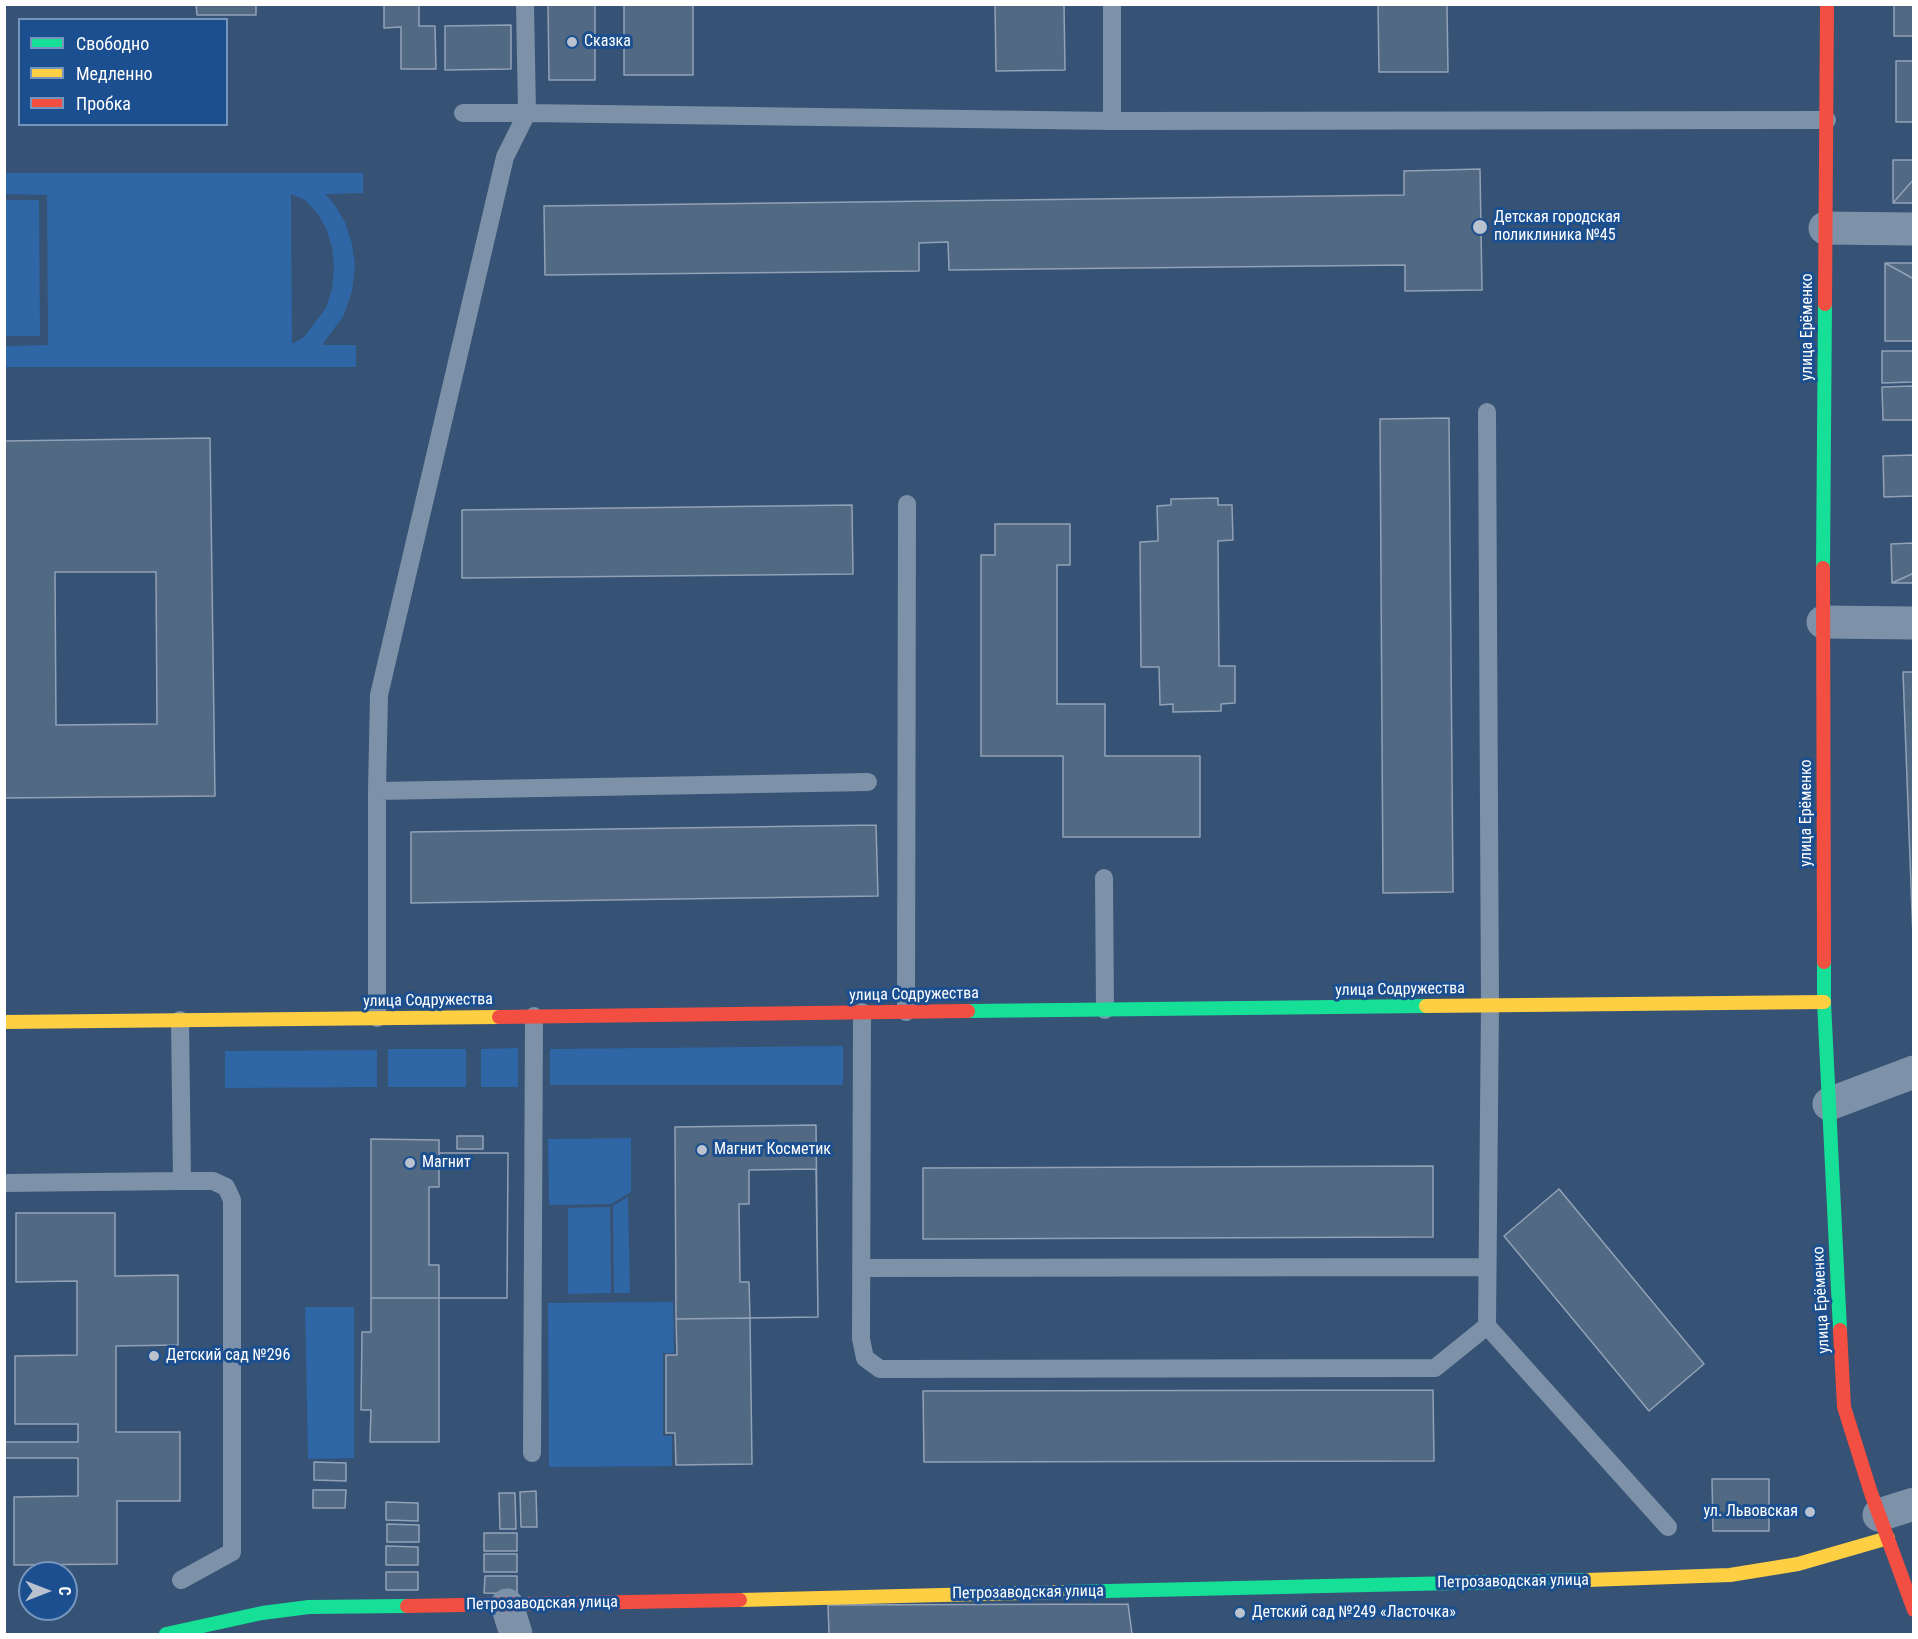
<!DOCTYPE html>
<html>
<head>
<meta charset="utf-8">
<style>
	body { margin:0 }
	#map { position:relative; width:1918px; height:1639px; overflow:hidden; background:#365274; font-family:"Roboto Condensed",sans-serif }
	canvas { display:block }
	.frame { position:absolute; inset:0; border:6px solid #fff; pointer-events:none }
	.legend { position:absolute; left:18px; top:18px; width:210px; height:108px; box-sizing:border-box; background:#1b4f8f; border:2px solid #7695bc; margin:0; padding:8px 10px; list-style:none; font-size:18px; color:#fff }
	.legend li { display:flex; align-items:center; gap:12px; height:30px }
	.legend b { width:30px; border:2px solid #7695bc }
	.north { position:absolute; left:18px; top:1561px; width:60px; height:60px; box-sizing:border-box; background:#1b4f8f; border:2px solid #7695bc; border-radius:50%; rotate:90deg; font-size:16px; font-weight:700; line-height:24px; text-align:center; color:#fff }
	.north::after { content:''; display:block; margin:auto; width:21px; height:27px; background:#b9c2ce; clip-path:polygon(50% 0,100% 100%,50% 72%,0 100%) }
</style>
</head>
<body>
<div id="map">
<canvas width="1918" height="1639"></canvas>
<div class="frame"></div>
<ul class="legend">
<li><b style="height:8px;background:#16e098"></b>Свободно</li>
<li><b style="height:8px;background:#ffcf43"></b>Медленно</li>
<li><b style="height:8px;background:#f24e42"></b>Пробка</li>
</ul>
<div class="north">С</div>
</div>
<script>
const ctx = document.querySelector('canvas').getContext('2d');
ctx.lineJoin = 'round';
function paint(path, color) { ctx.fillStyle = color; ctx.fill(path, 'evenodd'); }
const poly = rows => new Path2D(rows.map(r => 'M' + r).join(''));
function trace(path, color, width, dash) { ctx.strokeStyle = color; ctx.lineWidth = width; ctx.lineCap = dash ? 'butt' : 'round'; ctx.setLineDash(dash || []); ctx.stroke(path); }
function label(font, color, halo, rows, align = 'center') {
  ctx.font = font + ' "Roboto Condensed",sans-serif'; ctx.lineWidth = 6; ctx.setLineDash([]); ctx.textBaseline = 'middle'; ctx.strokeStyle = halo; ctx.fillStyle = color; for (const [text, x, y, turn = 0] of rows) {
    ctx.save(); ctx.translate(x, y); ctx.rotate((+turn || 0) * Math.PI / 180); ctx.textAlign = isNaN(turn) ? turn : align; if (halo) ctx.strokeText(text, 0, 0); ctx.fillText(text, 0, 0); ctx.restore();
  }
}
paint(poly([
	[5,173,363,173,363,193,325,194,334,204,345,222,352,244,355,265,352,291,344,315,322,345,356,345,356,367,5,367,5,346,48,345,47,195,5,194],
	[291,194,305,200,317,213,326,228,332,247,334,267,332,289,326,308,304,337,292,344],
	[4,200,39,200,40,336,5,336],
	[843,1046,843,1085,550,1085,550,1049],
	[518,1048,518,1087,481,1087,481,1049],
	[388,1049,466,1049,466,1087,388,1087],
	[377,1050,377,1087,225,1088,225,1051],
	[631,1138,631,1192,611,1204,549,1205,548,1139],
	[628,1197,630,1293,614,1293,613,1206],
	[610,1207,611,1293,568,1294,568,1208],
	[673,1302,674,1353,663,1353,663,1436,672,1436,672,1466,549,1467,548,1303],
	[305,1307,354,1307,354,1458,308,1459]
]), '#2f66a5');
const building = poly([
	[196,4,256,4,256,15,197,15,196,4],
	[384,4,419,4,419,26,435,26,436,69,401,69,401,27,384,28,384,4],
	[548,4,595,4,595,80,549,80,548,4],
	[624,4,693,4,693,75,624,75,624,4],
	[995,4,1064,4,1065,70,996,71,995,4],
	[1378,4,1447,4,1448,72,1379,72,1378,4],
	[1894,4,1914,4,1914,36,1894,36,1894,4],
	[511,25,511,69,445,70,445,26,511,25],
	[1896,61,1914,61,1914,122,1896,122,1896,61],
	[1893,160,1914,160,1914,179,1893,203,1893,160],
	[1480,169,1482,290,1405,291,1405,265,949,270,948,242,919,243,919,271,545,275,544,206,1404,195,1404,171,1480,169],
	[1914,179,1914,203,1893,203,1914,179],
	[1885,263,1914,279,1914,341,1885,341,1885,263],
	[1885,263,1914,263,1914,279,1885,263],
	[1882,351,1914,351,1914,382,1882,383,1882,351],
	[1914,386,1914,420,1883,420,1882,387,1914,386],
	[1449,418,1453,892,1383,893,1380,419,1449,418],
	[210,438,215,796,4,798,4,441,210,438],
	[55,572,156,572,157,724,56,725,55,572],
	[1914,455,1914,496,1884,497,1883,456,1914,455],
	[1218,498,1218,505,1232,505,1233,540,1218,541,1219,666,1235,666,1235,703,1221,704,1221,711,1173,712,1173,704,1160,705,1159,667,1141,667,1140,542,1158,541,1157,506,1171,505,1171,499,1218,498],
	[852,505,853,574,462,578,462,510,852,505],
	[995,524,1070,524,1070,565,1057,565,1057,704,1105,704,1105,756,1200,756,1200,837,1063,837,1063,756,981,756,981,555,995,555,995,524],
	[1914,543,1914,573,1892,583,1891,544,1914,543],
	[1914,573,1914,583,1892,583,1914,573],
	[1903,672,1914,672,1914,965,1903,672],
	[876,825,878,896,411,903,411,832,876,825],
	[816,1125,818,1317,676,1319,675,1127,816,1125],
	[457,1136,483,1136,483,1149,457,1149,457,1136],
	[371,1139,439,1140,439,1153,508,1153,507,1298,371,1298,371,1139],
	[439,1153,508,1153,507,1298,439,1298,439,1265,429,1265,429,1187,439,1187,439,1153],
	[1433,1166,1433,1237,923,1239,923,1168,1433,1166],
	[816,1169,818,1317,750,1318,749,1282,740,1282,739,1204,749,1204,749,1170,816,1169],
	[1559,1189,1704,1364,1649,1411,1504,1236,1559,1189],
	[16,1213,115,1213,115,1276,178,1275,178,1345,116,1346,116,1432,180,1432,180,1501,117,1501,117,1564,14,1565,14,1497,78,1496,78,1458,4,1458,4,1442,78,1442,78,1424,15,1424,15,1356,77,1355,77,1281,16,1282,16,1213],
	[371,1298,439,1298,439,1442,370,1442,371,1410,361,1410,362,1332,371,1332,371,1298],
	[750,1318,752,1464,676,1465,675,1433,666,1433,666,1355,677,1355,676,1319,750,1318],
	[1433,1390,1434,1461,924,1462,923,1391,1433,1390],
	[314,1462,346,1463,346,1481,314,1480,314,1462],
	[1712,1479,1769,1479,1769,1531,1713,1531,1712,1479],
	[313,1490,346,1490,345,1508,313,1508,313,1490],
	[536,1491,537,1527,521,1527,520,1492,536,1491],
	[499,1493,515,1493,516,1529,500,1529,499,1493],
	[386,1502,418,1503,418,1521,386,1520,386,1502],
	[387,1524,419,1525,419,1542,387,1542,387,1524],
	[484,1533,517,1533,517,1551,484,1551,484,1533],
	[386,1546,418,1547,418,1565,386,1565,386,1546],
	[484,1554,517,1554,517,1572,484,1572,484,1554],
	[386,1572,418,1572,418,1590,386,1590,386,1572],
	[485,1576,517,1576,517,1594,484,1593,485,1576],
	[1128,1604,1132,1634,829,1634,828,1605,1128,1604]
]);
paint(building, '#526984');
trace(building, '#92a2b6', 1.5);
trace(poly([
	[525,4,527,113,1112,121,1827,120],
	[1112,4,1112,121],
	[1487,412,1490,1006,1487,1326,1668,1527],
	[377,791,868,782],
	[1104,878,1105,1010],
	[862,1012,861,1339,865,1358,880,1369,1435,1368,1487,1326],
	[906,1012,907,504],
	[377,1018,377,791,379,695,505,157,527,113,463,113],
	[180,1020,182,1181,213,1181,226,1187,232,1200,232,1552,181,1580],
	[4,1183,182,1181],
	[861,1268,1487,1267],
	[532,1453,534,1016]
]), '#7d92a8', 18);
trace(poly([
	[1825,228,1914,229],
	[1823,622,1914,623],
	[1829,1104,1914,1072],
	[1879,1515,1914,1504],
	[507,1605,516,1634]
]), '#7d92a8', 33);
trace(poly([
	[1823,568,1825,304],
	[1824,962,1824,1002,1840,1330],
	[968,1011,1426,1006],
	[1063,1592,1587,1580],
	[166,1634,262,1613,309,1607,407,1606]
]), '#16e098', 14);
trace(poly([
	[1426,1006,1824,1002],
	[4,1022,499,1017],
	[1587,1580,1730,1575,1798,1564,1888,1538],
	[740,1600,1063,1592]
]), '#ffcf43', 14);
trace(poly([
	[1825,304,1827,4],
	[1823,568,1824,962],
	[499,1017,968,1011],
	[1840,1330,1844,1407,1871,1493,1914,1610],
	[407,1606,740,1600]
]), '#f24e42', 14);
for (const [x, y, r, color] of [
	[572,42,6,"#b9c2ce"],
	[1480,227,8,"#b9c2ce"],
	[702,1150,6,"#b9c2ce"],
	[410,1163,6,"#b9c2ce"],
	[154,1356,6,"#b9c2ce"],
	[1810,1512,6,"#b9c2ce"],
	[1240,1613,6,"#b9c2ce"]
]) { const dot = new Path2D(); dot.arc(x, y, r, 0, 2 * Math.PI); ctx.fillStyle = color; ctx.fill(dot); trace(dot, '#1b4f8f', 2); }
label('16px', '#fff', '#1b4f8f', [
	["Сказка",584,42],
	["Детская городская",1494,218],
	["поликлиника №45",1494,236],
	["Магнит Косметик",714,1150],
	["Магнит",422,1163],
	["Детский сад №296",166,1356],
	["ул. Львовская",1798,1512,"right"],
	["Детский сад №249 «Ласточка»",1252,1613]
], 'left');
label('16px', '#fff', '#1b4f8f', [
	["улица Ерёменко",1808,327,-90],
	["улица Ерёменко",1807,813,-90],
	["улица Содружества",1400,990,-1],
	["улица Содружества",914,995,-1],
	["улица Содружества",428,1001,-1],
	["улица Ерёменко",1822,1300,-93],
	["Петрозаводская улица",1513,1582,-1],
	["Петрозаводская улица",1028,1593,-1],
	["Петрозаводская улица",542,1604,-1]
]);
</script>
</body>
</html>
